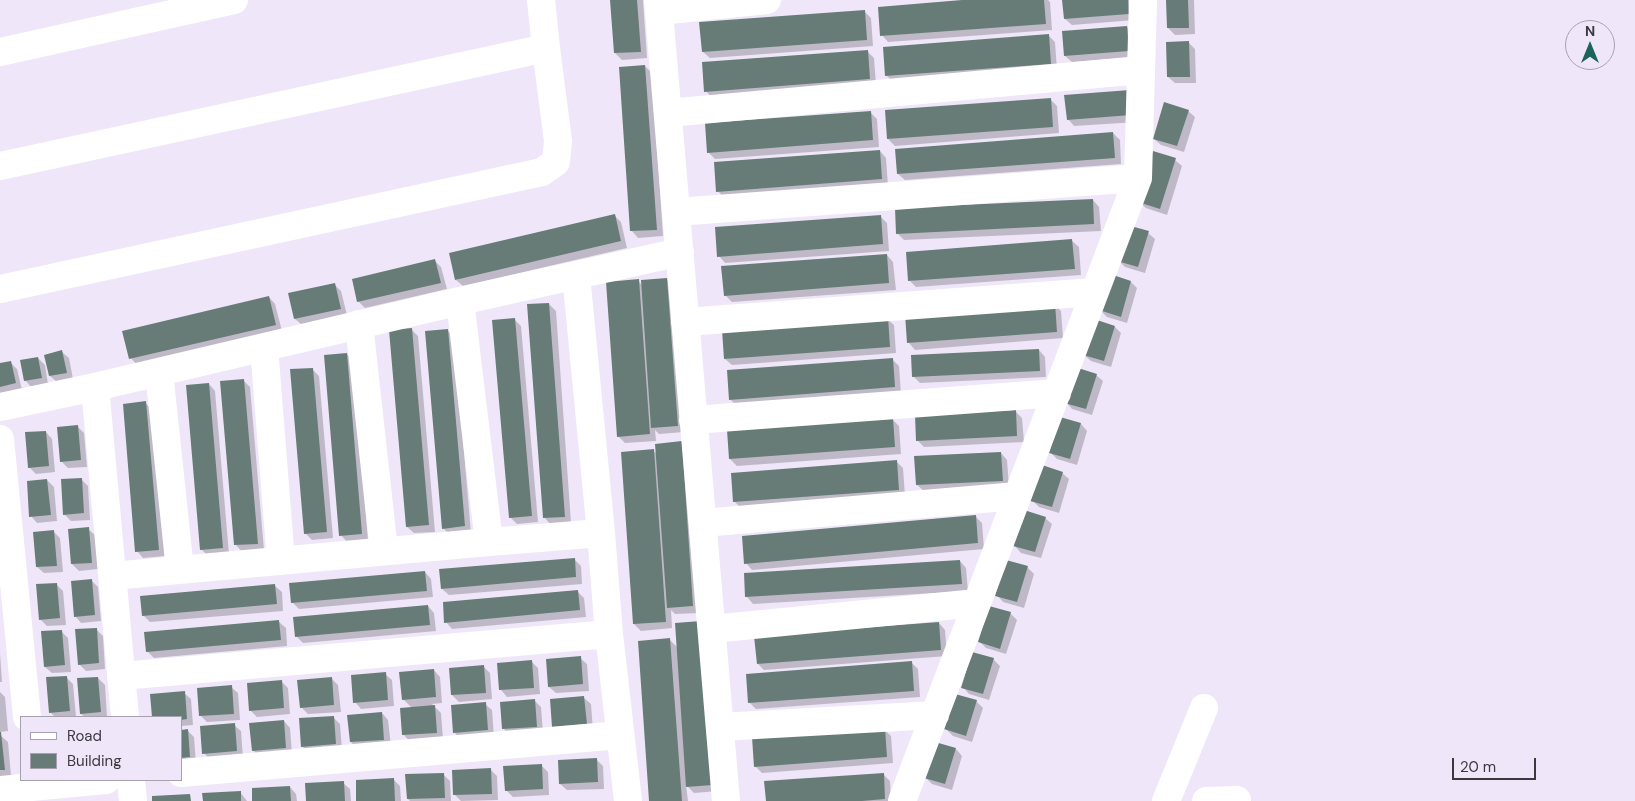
<!DOCTYPE html>
<html>
<head>
<meta charset="utf-8">
<style>
	body { margin:0 }
	#map { position:relative; width:1635px; height:801px; overflow:hidden; background:#efe7f9; font-family:"DM Sans",sans-serif }
	canvas { display:block }
	.legend { position:absolute; left:20px; top:716px; width:162px; height:65px; box-sizing:border-box; background:#efe7f9; border:1px solid #a7a1af; margin:0; padding:6px 9px; list-style:none; font-size:15px; color:#3b383f }
	.legend li { display:flex; align-items:center; gap:10px; height:25px }
	.legend b { width:25px; border:1px solid #a7a1af }
	.north { position:absolute; left:1565px; top:20px; width:50px; height:50px; box-sizing:border-box; background:#efe7f9; border:1px solid #a7a1af; border-radius:50%; rotate:0deg; font-size:14px; font-weight:700; line-height:20px; text-align:center; color:#3b383f }
	.north::after { content:''; display:block; margin:auto; width:18px; height:22px; background:#1c6459; clip-path:polygon(50% 0,100% 100%,50% 72%,0 100%) }
	.scale { position:absolute; left:1452px; top:758px; width:84px; height:22px; box-sizing:border-box; border:2px solid #3b383f; border-top:0; padding-left:6px; font-size:15px; line-height:18px; white-space:nowrap; color:#3b383f; -webkit-text-stroke:4px #efe7f9; paint-order:stroke }
</style>
</head>
<body>
<div id="map">
<canvas width="1635" height="801"></canvas>
<ul class="legend">
<li><b style="height:6px;background:#fff"></b>Road</li>
<li><b style="height:14px;background:#677c77"></b>Building</li>
</ul>
<div class="north">N</div>
<div class="scale">20 m</div>
</div>
<script>
const ctx = document.querySelector('canvas').getContext('2d');
ctx.lineJoin = 'round';
function paint(path, color) { ctx.fillStyle = color; ctx.fill(path, 'evenodd'); }
const poly = rows => new Path2D(rows.map(r => 'M' + r).join(''));
function trace(path, color, width, dash) { ctx.strokeStyle = color; ctx.lineWidth = width; ctx.lineCap = dash ? 'butt' : 'round'; ctx.setLineDash(dash || []); ctx.stroke(path); }
paint(poly([
	[612,0,643,0,647,58,622,60,615,53],
	[981,0,1048,0,1050,2,1052,30,888,42,882,35],
	[1064,0,1133,0,1135,20,1072,25,1065,19],
	[1167,0,1194,0,1195,34,1175,35,1168,28],
	[865,12,871,18,873,46,710,58,703,52],
	[1127,27,1134,34,1135,57,1072,62,1065,56],
	[1048,35,1055,42,1057,70,893,82,886,75],
	[1189,43,1195,49,1196,83,1175,83,1168,77],
	[867,51,874,58,876,85,712,98,706,91],
	[645,66,652,73,663,236,638,238,632,231],
	[1129,91,1137,122,1074,126,1068,119],
	[1050,99,1057,106,1059,133,895,146,888,139],
	[1188,111,1195,117,1184,152,1161,145,1154,139],
	[870,112,877,119,879,147,715,159,708,152],
	[1113,133,1120,140,1121,164,905,180,898,174],
	[880,151,886,158,888,186,724,198,718,191],
	[1175,160,1182,166,1167,215,1146,208,1139,202],
	[1093,200,1099,207,1101,231,904,240,897,233],
	[615,216,621,222,627,248,463,286,456,280],
	[880,216,887,223,889,251,725,263,719,256],
	[1148,233,1155,239,1145,273,1125,267,1118,260],
	[1072,241,1079,247,1081,275,916,287,910,281],
	[887,255,893,262,896,290,732,302,725,295],
	[435,261,441,267,447,289,365,308,358,301],
	[667,279,674,286,684,432,659,434,655,430,656,441,625,443,618,436,638,281,642,285],
	[1131,282,1137,288,1127,323,1107,317,1100,310],
	[334,284,341,291,347,315,302,325,295,319],
	[269,297,275,304,282,331,137,365,131,358],
	[549,304,556,311,571,523,550,524,544,517],
	[1054,304,1061,311,1063,338,915,350,909,343],
	[887,319,894,325,896,353,732,365,725,359],
	[515,320,521,326,538,522,517,524,510,517],
	[1115,327,1121,333,1111,367,1091,361,1084,355],
	[411,329,418,336,435,532,414,533,407,527],
	[447,330,454,337,471,533,450,535,443,528],
	[1039,350,1045,357,1046,377,920,383,913,376],
	[62,352,69,358,73,379,57,382,50,376],
	[347,354,353,361,368,540,347,542,341,535],
	[38,358,45,365,48,384,31,387,25,380],
	[892,359,899,366,901,394,737,406,730,399],
	[10,362,17,369,22,390,0,395,0,364],
	[312,369,319,376,333,538,312,540,305,533],
	[1096,375,1103,381,1092,415,1072,409,1066,402],
	[243,380,250,387,264,550,242,552,236,545],
	[209,384,215,391,229,554,208,556,201,549],
	[145,403,152,409,165,556,143,558,137,551],
	[1016,412,1022,418,1024,442,924,447,917,440],
	[1061,418,1081,424,1087,431,1077,465,1057,459,1050,452],
	[892,419,899,426,901,454,737,466,730,459,728,431],
	[77,426,84,433,87,467,68,468,61,461],
	[46,432,52,439,55,472,36,474,29,467],
	[688,449,700,613,675,614,671,610,672,628,641,631,634,624,653,451,657,454],
	[1001,453,1007,460,1009,487,924,491,917,485],
	[896,461,903,468,905,496,741,508,734,501],
	[1062,473,1069,479,1059,513,1039,507,1032,500],
	[81,479,88,486,90,520,71,521,64,514],
	[47,480,54,487,57,521,37,523,31,516],
	[975,516,982,523,984,549,752,570,746,563],
	[1045,518,1052,524,1041,558,1021,553,1015,546],
	[88,529,95,535,98,569,79,571,72,564],
	[53,531,60,538,63,572,44,573,37,567],
	[574,559,581,566,582,584,449,595,442,589],
	[960,561,966,568,968,591,753,604,747,597,745,574],
	[1027,567,1034,574,1024,608,1003,602,997,595],
	[425,572,431,579,433,597,299,609,292,602],
	[92,581,98,587,101,621,81,623,75,616],
	[56,584,63,591,66,625,47,626,40,619],
	[275,586,282,592,283,611,150,622,143,615],
	[578,592,584,598,586,617,452,629,446,622],
	[428,606,434,613,436,631,303,643,296,636],
	[1010,613,1017,620,1006,654,986,648,980,642],
	[279,622,286,628,287,646,154,658,147,651],
	[939,623,945,630,947,656,764,670,758,664],
	[96,629,103,636,105,669,86,671,79,664],
	[61,631,68,638,71,672,52,673,45,667],
	[670,640,678,648,719,791,694,793,686,785,688,801,650,801],
	[0,653,2,682,0,682],
	[580,658,587,664,589,691,556,693,549,687],
	[993,659,1000,666,989,700,969,694,963,687],
	[531,661,538,668,540,694,507,697,501,690],
	[911,662,918,669,920,697,756,709,749,702],
	[483,666,490,673,492,699,459,702,452,695,450,669],
	[434,670,440,677,442,703,432,704,441,713,443,739,410,742,404,735,412,708,403,699],
	[385,674,392,680,394,706,361,709,355,702],
	[66,677,73,684,76,717,55,717,50,712],
	[98,678,105,685,107,717,85,717,81,714],
	[332,679,338,685,341,712,308,714,301,707],
	[281,681,288,688,290,714,257,717,250,710],
	[231,687,238,693,240,720,207,722,200,715],
	[0,692,5,697,8,731,0,732],
	[184,693,191,699,193,725,181,726,181,717,153,717,152,695],
	[584,698,591,704,593,731,560,733,553,727],
	[534,700,541,707,543,733,510,736,504,729],
	[976,701,983,708,972,742,953,736,946,729],
	[485,704,492,710,494,737,461,739,455,733],
	[382,713,388,720,391,746,358,749,351,742],
	[333,717,340,724,342,750,309,753,302,746],
	[284,721,290,728,292,754,259,757,253,750],
	[234,725,241,731,243,758,210,760,204,753],
	[884,729,891,736,893,763,762,773,755,766],
	[181,731,188,731,194,737,196,764,181,765],
	[0,735,8,742,11,776,0,777],
	[956,749,962,756,952,790,932,784,925,777],
	[596,759,603,766,604,789,567,790,560,784],
	[542,766,548,772,549,795,513,797,506,790],
	[491,770,497,776,498,800,461,801,455,795],
	[443,774,450,781,451,801,410,801,408,799],
	[883,774,890,781,891,801,767,801],
	[393,779,400,786,401,801,358,801],
	[343,783,350,789,351,801,307,801],
	[290,787,296,794,297,801,254,801],
	[240,792,247,801,204,801]
]), '#0003');
paint(poly([
	[610,0,637,0,641,52,614,53],
	[962,0,1044,0,1046,24,880,36,878,7],
	[1062,0,1128,0,1129,14,1064,19],
	[1166,0,1188,0,1189,28,1167,28],
	[865,10,867,40,702,52,699,22],
	[1127,26,1129,51,1064,56,1062,31],
	[1049,34,1051,64,885,76,883,47],
	[1189,41,1190,77,1167,77,1166,42],
	[868,50,870,79,704,92,702,62],
	[645,65,657,230,630,231,619,67],
	[1130,90,1131,115,1067,120,1064,95],
	[1051,98,1053,127,887,139,885,110],
	[1164,102,1189,110,1177,146,1153,139],
	[871,111,873,140,707,153,705,123],
	[1113,132,1115,158,897,174,895,149],
	[880,150,882,179,716,192,714,162],
	[1153,151,1176,158,1160,209,1138,202],
	[1093,199,1094,224,896,234,895,208],
	[615,214,621,241,455,280,449,253],
	[881,215,883,244,717,257,715,227],
	[1127,225,1149,231,1138,267,1117,261],
	[1072,239,1075,269,908,281,906,252],
	[887,254,889,283,724,296,721,266],
	[435,259,441,283,357,302,352,279],
	[1110,274,1131,281,1121,317,1099,310],
	[667,278,678,426,651,428,641,280],
	[639,279,650,434,617,437,606,282],
	[335,283,341,309,294,319,288,293],
	[269,296,276,325,129,359,122,331],
	[549,303,565,517,543,518,527,304],
	[1055,303,1057,332,907,343,905,314],
	[888,317,890,347,724,359,722,330],
	[515,318,532,516,509,518,492,320],
	[1094,319,1115,326,1104,361,1083,355],
	[412,328,429,525,406,527,389,330],
	[448,329,465,526,442,529,425,331],
	[1039,349,1040,371,912,377,911,355],
	[62,350,67,373,49,376,44,355],
	[347,353,362,534,339,536,324,355],
	[38,357,42,378,24,381,20,360],
	[893,358,895,387,729,400,727,370],
	[11,361,16,383,0,387,0,363],
	[1075,367,1097,374,1086,409,1064,403],
	[313,368,327,532,304,534,290,369],
	[244,379,258,544,234,545,220,381],
	[209,383,223,548,200,550,186,385],
	[146,401,159,550,135,552,123,404],
	[1016,410,1017,436,916,441,915,415],
	[1060,417,1081,423,1070,459,1049,453],
	[893,418,895,447,729,459,727,430],
	[78,425,81,460,60,462,57,427],
	[46,431,49,466,28,468,25,432],
	[682,441,693,606,667,608,655,444],
	[654,449,666,622,633,624,621,452],
	[1001,452,1003,481,916,485,914,456],
	[897,460,899,490,733,502,731,473],
	[1042,465,1063,472,1052,507,1030,501],
	[82,478,84,513,63,515,61,479],
	[47,479,51,515,29,517,27,481],
	[1024,510,1046,517,1035,552,1013,546],
	[976,515,978,543,744,564,742,536],
	[89,527,92,563,71,564,68,529],
	[54,530,57,566,36,567,33,532],
	[575,558,576,577,441,589,439,569],
	[960,560,962,584,745,597,744,573],
	[1006,560,1028,566,1017,602,995,596],
	[425,571,427,591,291,603,289,583],
	[92,579,95,615,74,617,71,581],
	[57,583,60,618,39,620,36,584],
	[275,584,277,604,142,616,140,596],
	[578,590,580,610,444,623,443,602],
	[428,605,430,625,295,637,293,617],
	[989,606,1011,612,1000,649,978,642],
	[279,620,281,640,146,652,144,632],
	[701,621,713,785,686,787,675,623],
	[939,622,941,650,757,664,754,636],
	[97,628,99,663,78,665,75,629],
	[62,630,65,665,44,667,41,631],
	[670,638,682,801,649,801,638,641],
	[972,652,994,658,983,694,961,688],
	[581,656,583,684,548,687,546,659],
	[532,660,534,688,499,690,497,663],
	[912,661,914,691,748,703,746,674],
	[484,665,486,693,451,695,449,668],
	[434,669,436,697,402,700,399,672],
	[386,672,388,700,353,703,351,675],
	[67,676,70,711,49,713,46,677],
	[98,677,101,712,80,714,77,678],
	[332,677,334,705,300,708,297,680],
	[282,680,284,708,249,711,247,683],
	[232,685,234,714,199,716,197,688],
	[185,691,187,719,181,720,181,717,152,717,150,694],
	[955,694,977,700,966,736,944,729],
	[584,696,587,724,552,727,550,699],
	[535,699,537,727,502,729,500,702],
	[486,702,488,730,453,733,451,705],
	[435,705,437,733,402,735,400,708],
	[382,712,384,740,350,742,347,715],
	[334,716,336,744,301,747,299,718],
	[284,720,286,748,252,751,249,723],
	[235,723,237,751,202,754,200,726],
	[885,728,887,757,754,767,752,737],
	[188,729,190,757,181,758,181,730],
	[0,732,1,732,5,770,0,770],
	[935,742,956,748,945,784,924,778],
	[597,758,598,782,559,784,558,760],
	[542,764,543,789,505,791,503,766],
	[491,768,492,794,453,795,452,770],
	[444,773,445,798,407,799,405,774],
	[884,773,885,799,862,801,766,801,764,781],
	[394,778,395,801,356,801,356,780],
	[344,781,345,801,306,801,305,783],
	[290,786,291,801,252,801,252,788],
	[241,791,241,801,203,801,202,793],
	[190,794,191,801,152,801,152,796]
]), '#677c77');
trace(poly([
	[658,0,726,801],
	[659,11,767,0],
	[0,52,234,0],
	[668,113,1141,70],
	[0,166,546,48],
	[676,212,1138,178],
	[576,275,601,533,609,634,628,801],
	[0,289,542,172,556,162,558,141,546,48,541,0],
	[460,301,489,542],
	[685,322,1094,292],
	[359,324,384,551],
	[264,347,281,561],
	[159,372,180,570],
	[95,387,125,717],
	[0,407,95,387,460,301,680,252],
	[693,420,1057,393],
	[0,439,27,717],
	[703,523,1017,496],
	[112,576,489,542,601,533],
	[712,629,977,603],
	[121,676,609,634],
	[720,727,935,715],
	[181,773,620,735],
	[131,780,133,801],
	[0,790,106,780],
	[902,801,1138,178,1143,0],
	[1166,801,1204,708],
	[1206,801,1237,800]
]), '#fff', 28);
</script>
</body>
</html>
